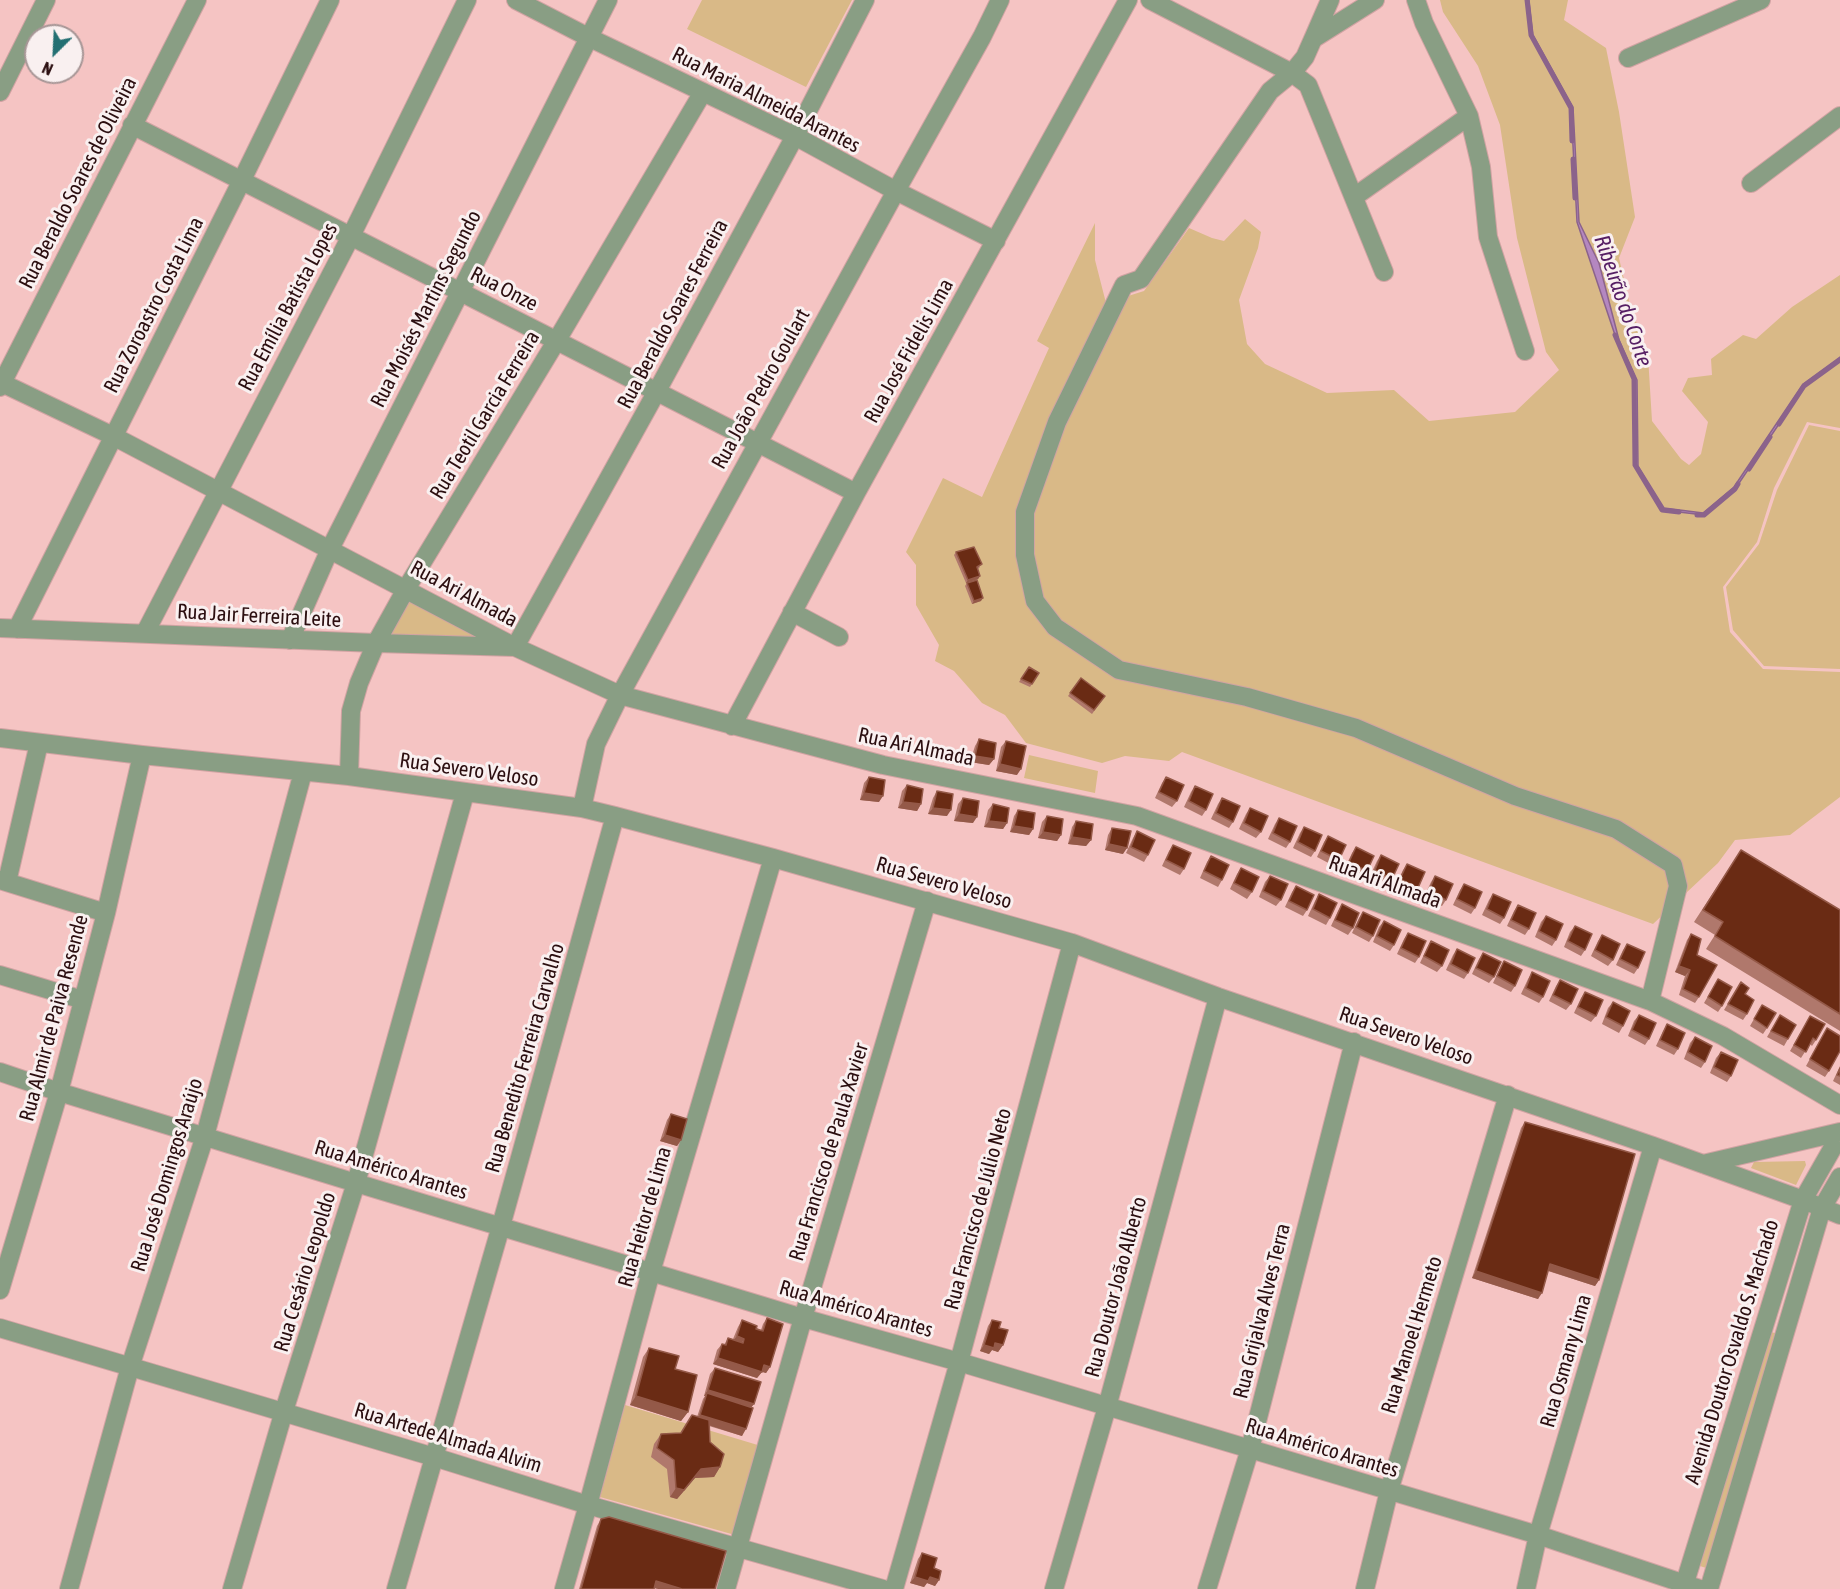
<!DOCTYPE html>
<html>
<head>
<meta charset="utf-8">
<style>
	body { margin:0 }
	#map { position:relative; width:1840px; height:1589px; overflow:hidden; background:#f5c4c3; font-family:"Asap Condensed",sans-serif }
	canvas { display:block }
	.north { position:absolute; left:24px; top:24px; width:60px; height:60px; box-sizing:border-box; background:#f9f0f0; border:2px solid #a79696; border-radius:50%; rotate:204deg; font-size:16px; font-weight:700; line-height:24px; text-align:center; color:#2b0e10 }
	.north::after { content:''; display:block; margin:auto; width:21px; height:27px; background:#236f72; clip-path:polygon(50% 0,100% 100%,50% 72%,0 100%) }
</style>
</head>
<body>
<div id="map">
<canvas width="1840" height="1589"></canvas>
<div class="north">N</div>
</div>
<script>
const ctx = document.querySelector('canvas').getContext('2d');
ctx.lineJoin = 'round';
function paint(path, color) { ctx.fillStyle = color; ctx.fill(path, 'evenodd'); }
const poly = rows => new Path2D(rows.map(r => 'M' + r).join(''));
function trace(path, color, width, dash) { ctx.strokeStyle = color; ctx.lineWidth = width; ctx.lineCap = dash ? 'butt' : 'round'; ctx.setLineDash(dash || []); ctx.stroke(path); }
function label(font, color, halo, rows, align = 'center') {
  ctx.font = font + ' "Asap Condensed",sans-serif'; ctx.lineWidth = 6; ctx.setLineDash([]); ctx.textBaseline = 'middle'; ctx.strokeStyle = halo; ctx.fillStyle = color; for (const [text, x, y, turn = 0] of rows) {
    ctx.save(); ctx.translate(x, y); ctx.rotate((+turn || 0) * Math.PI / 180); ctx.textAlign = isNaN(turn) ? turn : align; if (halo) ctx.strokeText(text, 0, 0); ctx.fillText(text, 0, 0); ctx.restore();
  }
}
paint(poly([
	[702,0,852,0,806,87,687,29],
	[1440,0,1568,0,1564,20,1606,48,1619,112,1635,217,1619,258,1629,301,1648,356,1652,421,1681,459,1689,465,1701,454,1708,422,1682,391,1688,378,1712,375,1711,359,1743,335,1756,339,1792,307,1840,275,1840,428,1807,422,1774,488,1757,542,1723,587,1730,632,1763,669,1840,672,1840,797,1790,835,1735,840,1718,863,1653,924,1182,752,1169,761,1125,756,1102,763,1026,743,1005,715,982,703,954,671,935,661,939,645,916,605,916,565,906,552,943,478,982,497,1049,348,1037,341,1095,223,1095,260,1106,303,1144,291,1189,228,1212,238,1224,241,1245,219,1261,232,1258,248,1239,300,1247,344,1265,364,1327,393,1394,390,1429,421,1515,412,1559,370,1546,352,1517,238,1500,125,1478,66,1443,12],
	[1809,425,1840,431,1840,669,1764,666,1733,630,1726,587,1759,544,1777,490],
	[414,601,473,634,476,640,395,640,389,632,405,604],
	[1029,755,1098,771,1095,793,1024,778],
	[1805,1161,1806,1165,1796,1185,1751,1168,1754,1162],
	[1771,1332,1778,1334,1706,1568,1700,1566],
	[625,1405,761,1446,735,1535,600,1497]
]), '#d9b987');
const water = poly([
	[1527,0,1529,0,1533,35,1573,107,1579,222,1599,263,1619,340,1637,380,1638,466,1664,508,1703,513,1734,487,1803,384,1840,357,1840,360,1804,387,1735,489,1704,515,1662,510,1635,465,1634,379,1617,341,1577,222,1571,108,1531,35,1527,0]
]);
paint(water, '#b487c0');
trace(water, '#8b638b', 1.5);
trace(poly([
	[1527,0,1531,35,1571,108,1572,141],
	[1573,159,1575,198],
	[1615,335,1634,379,1635,465,1662,510,1679,512],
	[1779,424,1804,386,1840,360],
	[1749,469,1770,437],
	[1697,515,1704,515,1735,489,1738,484]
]), '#8b638b', 5);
const minor = poly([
	[516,0,590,38,795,136,896,191,996,241],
	[1150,0,1292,73,1308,85,1384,272],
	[1375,0,1313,39,1305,57,1292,73,1270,91,1141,279,1124,285,1057,422,1025,512,1025,555,1035,601,1055,627,1119,670,1247,697,1356,728,1515,796,1616,829,1673,865,1678,886,1650,1001],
	[1416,0,1424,23,1469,116,1481,167,1488,237,1525,351],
	[1313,39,1330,0],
	[1628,58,1761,0],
	[0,92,46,0],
	[132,125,856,493],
	[1751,183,1840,116],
	[1354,197,1469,116],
	[2,383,113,436,515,647,620,695,883,765,1137,816,1650,1001,1723,1036,1840,1105],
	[0,387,197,0],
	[792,612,839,637],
	[0,628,376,643,515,647,657,391,795,136,865,0],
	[17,629,241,182,330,0],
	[145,633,351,236,467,0],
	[290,640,330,549,608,0],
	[732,726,856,493,1128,0],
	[0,738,142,755,349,776,582,808,615,816,773,858,1072,943,1218,997,1653,1146,1803,1200,1840,1215],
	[349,776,351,711,359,683,376,643,406,589,557,340,703,92],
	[582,808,596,744,620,695,896,191,982,37,1000,0],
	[0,880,106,913],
	[7,882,39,743],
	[0,975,83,1000],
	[0,1072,59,1092,356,1183,803,1318,959,1362,1538,1535,1700,1589],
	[1703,1164,1840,1132],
	[0,1290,59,1092,106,913,142,755],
	[0,1328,434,1457,588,1505,883,1589],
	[69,1589,130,1367,205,1136,303,772],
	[232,1589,284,1411,356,1183,465,793],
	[396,1589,501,1226,615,816],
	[564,1589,588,1505,651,1272,773,858],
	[726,1589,803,1318,927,901],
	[894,1589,959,1362,1072,943],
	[1054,1589,1107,1407,1218,997],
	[1207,1589,1250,1449,1354,1042],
	[1365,1589,1389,1491,1508,1095],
	[1526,1589,1538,1535,1653,1146],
	[1683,1589,1803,1200,1840,1135],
	[1709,1589,1822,1208,1840,1177]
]);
trace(minor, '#d1a3a3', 20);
trace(minor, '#899e84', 18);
paint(poly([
	[956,552,980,567,978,569,980,576,978,579,966,583,954,555],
	[967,583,981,601,972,604,965,586],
	[1029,667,1039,673,1030,687,1019,682],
	[1081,678,1105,696,1092,714,1068,696],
	[979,739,994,759,989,765,970,762,975,746],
	[1006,741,1017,775,996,771,1001,747],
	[869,777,879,802,860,800,864,783],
	[1166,777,1177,801,1172,807,1155,798,1162,783],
	[907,785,921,804,917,811,898,808,902,791],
	[1195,786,1206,810,1202,816,1184,807,1191,792],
	[937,791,947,816,928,814,933,798],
	[963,798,973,823,954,821,958,804],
	[1222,798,1233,822,1229,828,1211,819,1218,804],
	[993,804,1007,823,1003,829,984,827,988,810],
	[1250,808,1261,832,1256,838,1239,829,1246,814],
	[1018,810,1033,829,1029,835,1010,832,1014,816],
	[1047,816,1061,835,1057,841,1038,838,1042,822],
	[1279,818,1290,842,1286,848,1268,839,1275,824],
	[1076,821,1091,840,1086,846,1068,844,1072,827],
	[1304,827,1315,851,1311,857,1293,848,1300,833],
	[1112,828,1123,854,1105,850,1108,835],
	[1137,831,1148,855,1144,862,1126,853,1133,838],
	[1328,836,1339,860,1334,866,1317,857,1324,842],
	[1173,845,1184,869,1180,875,1162,866,1169,851],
	[1356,847,1367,871,1362,878,1345,868,1352,853],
	[1741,850,1840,910,1840,1031,1706,949,1715,935,1694,922],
	[1381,855,1392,879,1388,885,1370,876,1377,861],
	[1211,856,1222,880,1218,887,1200,878,1207,862],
	[1407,864,1418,888,1413,894,1396,885,1403,870],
	[1241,868,1252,892,1247,899,1230,889,1237,874],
	[1270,876,1281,900,1276,906,1259,897,1265,882],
	[1435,876,1446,900,1442,906,1424,897,1431,882],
	[1464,884,1475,908,1471,914,1453,905,1460,890],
	[1296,886,1307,910,1303,916,1285,907,1292,892],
	[1319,894,1330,918,1326,925,1308,916,1315,901],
	[1493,894,1504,918,1500,924,1482,915,1489,900],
	[1342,904,1353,928,1348,935,1331,926,1338,911],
	[1518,905,1529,929,1525,935,1507,926,1514,911],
	[1363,912,1373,936,1369,942,1352,933,1359,918],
	[1546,916,1556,940,1552,946,1535,937,1541,922],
	[1384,921,1394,945,1390,951,1373,942,1379,927],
	[1575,926,1585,950,1581,956,1564,947,1570,932],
	[1408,933,1419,957,1415,963,1397,954,1404,939],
	[1691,934,1697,955,1699,997,1695,1003,1679,995,1685,976,1675,972,1687,940],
	[1602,935,1613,960,1608,966,1591,956,1598,941],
	[1431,941,1442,966,1437,972,1420,963,1427,948],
	[1627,944,1638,968,1634,974,1616,965,1623,950],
	[1457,949,1468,973,1464,979,1446,970,1453,955],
	[1483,953,1494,977,1489,983,1472,974,1479,959],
	[1504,961,1515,986,1511,992,1493,983,1500,968],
	[1532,972,1543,997,1539,1003,1521,994,1528,979],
	[1718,979,1722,1006,1718,1012,1704,1003],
	[1560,980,1571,1004,1566,1010,1549,1001,1556,986],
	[1741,982,1747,1014,1743,1020,1724,1010],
	[1585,992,1596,1016,1591,1022,1574,1013,1581,998],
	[1613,1002,1623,1026,1619,1033,1602,1024,1608,1008],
	[1762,1005,1767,1028,1763,1034,1750,1026],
	[1639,1015,1649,1039,1645,1045,1628,1036,1634,1021],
	[1780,1015,1788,1039,1784,1046,1767,1037],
	[1810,1016,1816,1040,1812,1046,1810,1044,1801,1058,1790,1051],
	[1667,1024,1678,1049,1674,1055,1656,1046,1663,1031],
	[1827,1028,1829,1071,1825,1077,1806,1066],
	[1695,1037,1705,1062,1701,1068,1684,1059,1690,1043],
	[1721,1052,1731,1076,1727,1082,1710,1073,1716,1058],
	[1840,1066,1840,1085,1833,1081],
	[671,1114,681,1140,677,1146,660,1141,667,1120],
	[1525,1122,1599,1280,1595,1286,1548,1271,1538,1299,1472,1278,1521,1128],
	[767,1318,770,1367,766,1373,762,1372,757,1378,713,1364,717,1350,722,1344,724,1345,728,1338,733,1339,738,1327,742,1320,761,1330,763,1324],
	[992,1320,999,1328,1003,1345,998,1352,992,1350,989,1354,980,1351,988,1326],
	[649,1348,675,1369,688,1412,681,1421,630,1405,643,1357],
	[715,1368,754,1404,751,1407,742,1436,709,1426,710,1442,720,1467,714,1477,695,1478,677,1499,670,1497,667,1469,651,1457,654,1444,661,1434,681,1433,692,1415,697,1417,703,1399,705,1396,704,1396,710,1374],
	[601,1519,658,1589,654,1588,654,1589,579,1589,597,1526],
	[922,1553,934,1568,939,1580,935,1586,927,1583,924,1587,910,1583,918,1559]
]), '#b0786c');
paint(poly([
	[980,576,978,579,966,583,968,580],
	[983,598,981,601,972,604,974,601],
	[975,756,994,759,989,765,970,762],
	[1000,764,1021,769,1017,775,996,771],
	[864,793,883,796,879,802,860,800],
	[903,802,921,804,917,811,898,808],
	[933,808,951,810,947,816,928,814],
	[959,814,977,817,973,823,954,821],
	[989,821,1007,823,1003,829,984,827],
	[1014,826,1033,829,1029,835,1010,832],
	[1043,832,1061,835,1057,841,1038,838],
	[1072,837,1091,840,1086,846,1068,844],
	[1109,844,1127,848,1123,854,1105,850],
	[1679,966,1690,970,1685,976,1675,972],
	[665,1135,681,1140,677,1146,660,1141],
	[1550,1264,1599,1280,1595,1286,1546,1270],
	[1476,1271,1542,1293,1538,1299,1472,1278],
	[737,1336,744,1339,740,1345,732,1342],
	[995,1343,1003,1345,998,1352,992,1350,989,1354,980,1351,984,1345],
	[718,1358,762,1372,757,1378,713,1364],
	[764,1365,770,1367,766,1373,760,1371],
	[708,1390,754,1404,749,1410,707,1393,705,1396,704,1396],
	[636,1396,688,1412,681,1421,630,1405],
	[700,1415,746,1429,742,1436,696,1421],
	[720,1467,714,1477,695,1478,677,1499,670,1497,676,1488,701,1469],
	[915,1577,930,1577,939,1580,935,1586,927,1583,924,1587,910,1583],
	[656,1581,682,1589,658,1589,652,1587]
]), '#945948');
const building = poly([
	[974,547,982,564,977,567,980,576,968,580,956,552,974,547],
	[977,580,983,598,974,601,967,583,977,580],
	[1029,667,1039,673,1032,684,1021,679,1029,667],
	[1081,678,1105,696,1094,710,1070,693,1081,678],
	[979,739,996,743,994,759,975,756,979,739],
	[1006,741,1026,746,1021,769,1000,764,1006,741],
	[869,777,885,780,883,796,864,793,869,777],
	[1166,777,1184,785,1177,801,1159,792,1166,777],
	[907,785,923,789,921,804,903,802,907,785],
	[1195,786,1213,794,1206,810,1189,801,1195,786],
	[937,791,953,794,951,810,933,808,937,791],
	[963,798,979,801,977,817,959,814,963,798],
	[1222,798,1240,806,1233,822,1216,813,1222,798],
	[993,804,1009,808,1007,823,989,821,993,804],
	[1250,808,1268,816,1261,832,1244,823,1250,808],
	[1018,810,1035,813,1033,829,1014,826,1018,810],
	[1047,816,1063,819,1061,835,1043,832,1047,816],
	[1279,818,1297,826,1290,842,1273,833,1279,818],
	[1076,821,1093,824,1091,840,1072,837,1076,821],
	[1304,827,1322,835,1315,851,1298,842,1304,827],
	[1112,828,1131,831,1127,848,1109,844,1112,828],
	[1137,831,1155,840,1148,855,1131,847,1137,831],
	[1328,836,1346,845,1339,860,1321,851,1328,836],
	[1173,845,1191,853,1184,869,1166,860,1173,845],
	[1356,847,1374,856,1367,871,1349,862,1356,847],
	[1741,850,1840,910,1840,1014,1715,936,1723,922,1703,910,1741,850],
	[1381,855,1399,864,1392,879,1375,870,1381,855],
	[1211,856,1229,865,1222,880,1204,871,1211,856],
	[1407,864,1425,872,1418,888,1400,879,1407,864],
	[1241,868,1259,877,1252,892,1234,883,1241,868],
	[1270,876,1288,884,1281,900,1263,891,1270,876],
	[1435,876,1453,884,1446,900,1429,891,1435,876],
	[1464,884,1482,892,1475,908,1457,899,1464,884],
	[1296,886,1314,895,1307,910,1289,901,1296,886],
	[1319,894,1337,903,1330,918,1313,909,1319,894],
	[1493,894,1511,902,1504,918,1487,909,1493,894],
	[1342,904,1359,913,1353,928,1335,920,1342,904],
	[1518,905,1536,913,1529,929,1511,920,1518,905],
	[1363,912,1380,920,1373,936,1356,927,1363,912],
	[1546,916,1563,924,1556,940,1539,931,1546,916],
	[1384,921,1401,930,1394,945,1377,936,1384,921],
	[1575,926,1592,934,1585,950,1568,941,1575,926],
	[1408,933,1426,941,1419,957,1401,948,1408,933],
	[1691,934,1701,939,1697,955,1717,965,1699,997,1683,989,1690,970,1679,966,1691,934],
	[1602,935,1620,944,1613,960,1595,950,1602,935],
	[1431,941,1449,950,1442,966,1424,956,1431,941],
	[1627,944,1645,952,1638,968,1620,959,1627,944],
	[1457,949,1475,958,1468,973,1451,964,1457,949],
	[1483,953,1501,962,1494,977,1476,968,1483,953],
	[1504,961,1522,970,1515,986,1497,976,1504,961],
	[1532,972,1550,981,1543,997,1526,988,1532,972],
	[1718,979,1732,987,1722,1006,1708,997,1718,979],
	[1560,980,1578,989,1571,1004,1553,995,1560,980],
	[1741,982,1749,988,1745,994,1754,1000,1747,1014,1728,1004,1741,982],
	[1585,992,1603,1000,1596,1016,1578,1007,1585,992],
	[1613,1002,1630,1011,1623,1026,1606,1017,1613,1002],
	[1762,1005,1776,1013,1767,1028,1754,1019,1762,1005],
	[1639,1015,1656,1023,1649,1039,1632,1030,1639,1015],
	[1780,1015,1796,1025,1788,1039,1771,1031,1780,1015],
	[1810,1016,1825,1024,1816,1040,1813,1038,1806,1052,1794,1045,1810,1016],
	[1667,1024,1685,1033,1678,1049,1660,1040,1667,1024],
	[1827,1028,1840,1036,1840,1051,1829,1071,1810,1059,1827,1028],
	[1695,1037,1712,1046,1705,1062,1688,1052,1695,1037],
	[1721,1052,1738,1060,1731,1076,1714,1067,1721,1052],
	[1840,1068,1840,1076,1837,1075,1840,1068],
	[671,1114,687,1119,681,1140,665,1135,671,1114],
	[1525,1122,1635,1154,1599,1280,1550,1264,1542,1293,1476,1271,1525,1122],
	[767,1318,783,1324,770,1367,764,1365,762,1372,718,1358,722,1344,726,1345,728,1338,743,1343,744,1339,737,1336,742,1320,757,1326,756,1329,763,1331,767,1318],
	[992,1320,1001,1322,999,1328,1008,1330,1003,1345,995,1343,994,1348,984,1345,992,1320],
	[649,1348,679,1356,675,1369,697,1375,688,1412,636,1396,649,1348],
	[715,1368,761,1382,754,1404,708,1390,715,1368],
	[707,1393,753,1408,746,1429,700,1415,707,1393],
	[692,1415,709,1420,710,1442,724,1454,720,1467,701,1469,684,1490,676,1488,674,1460,657,1448,661,1434,681,1433,692,1415],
	[609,1517,726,1551,715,1589,682,1589,656,1581,654,1589,581,1589,601,1519,609,1517],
	[922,1553,937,1558,934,1568,941,1571,939,1580,930,1577,928,1581,915,1577,922,1553]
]);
paint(building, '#6a2b14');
trace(building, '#945948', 1.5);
label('21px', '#2b0e10', '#f9f0f0', [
	["Rua Maria Almeida Arantes",766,100,27],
	["Rua Beraldo Soares de Oliveira",78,183,-63],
	["Rua Onze",504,289,27],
	["Rua Zoroastro Costa Lima",154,305,-63],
	["Rua Emília Batista Lopes",288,307,-62],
	["Rua Moisés Martins Segundo",426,309,-63],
	["Rua Beraldo Soares Ferreira",673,314,-62],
	["Rua José Fidelis Lima",909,351,-61],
	["Rua João Pedro Goulart",761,389,-61],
	["Rua Teotil Garcia Ferreira",485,415,-59],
	["Rua Ari Almada",464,594,28],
	["Rua Jair Ferreira Leite",259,616,3],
	["Rua Ari Almada",916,747,12],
	["Rua Severo Veloso",469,770,8],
	["Rua Ari Almada",1385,882,20],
	["Rua Severo Veloso",944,883,16],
	["Rua Almir de Paiva Resende",54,1018,-75],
	["Rua Severo Veloso",1406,1036,19],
	["Rua Benedito Ferreira Carvalho",525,1058,-74],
	["Rua Francisco de Paula Xavier",829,1152,-73],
	["Rua Américo Arantes",391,1170,17],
	["Rua José Domingos Araújo",167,1175,-73],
	["Rua Francisco de Júlio Neto",978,1209,-75],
	["Rua Heitor de Lima",645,1217,-74],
	["Rua Cesário Leopoldo",305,1272,-73],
	["Rua Doutor João Alberto",1116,1287,-75],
	["Rua Américo Arantes",856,1309,16],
	["Rua Grijalva Alves Terra",1262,1311,-76],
	["Rua Manoel Hermeto",1412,1335,-73],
	["Avenida Doutor Osvaldo S. Machado",1732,1352,-73],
	["Rua Osmany Lima",1566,1361,-74],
	["Rua Artede Almada Alvim",448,1438,17],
	["Rua Américo Arantes",1322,1448,17]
]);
label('italic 22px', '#561e64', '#f9f0f0', [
	["Ribeirão do Corte",1623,301,71]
]);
</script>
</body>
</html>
